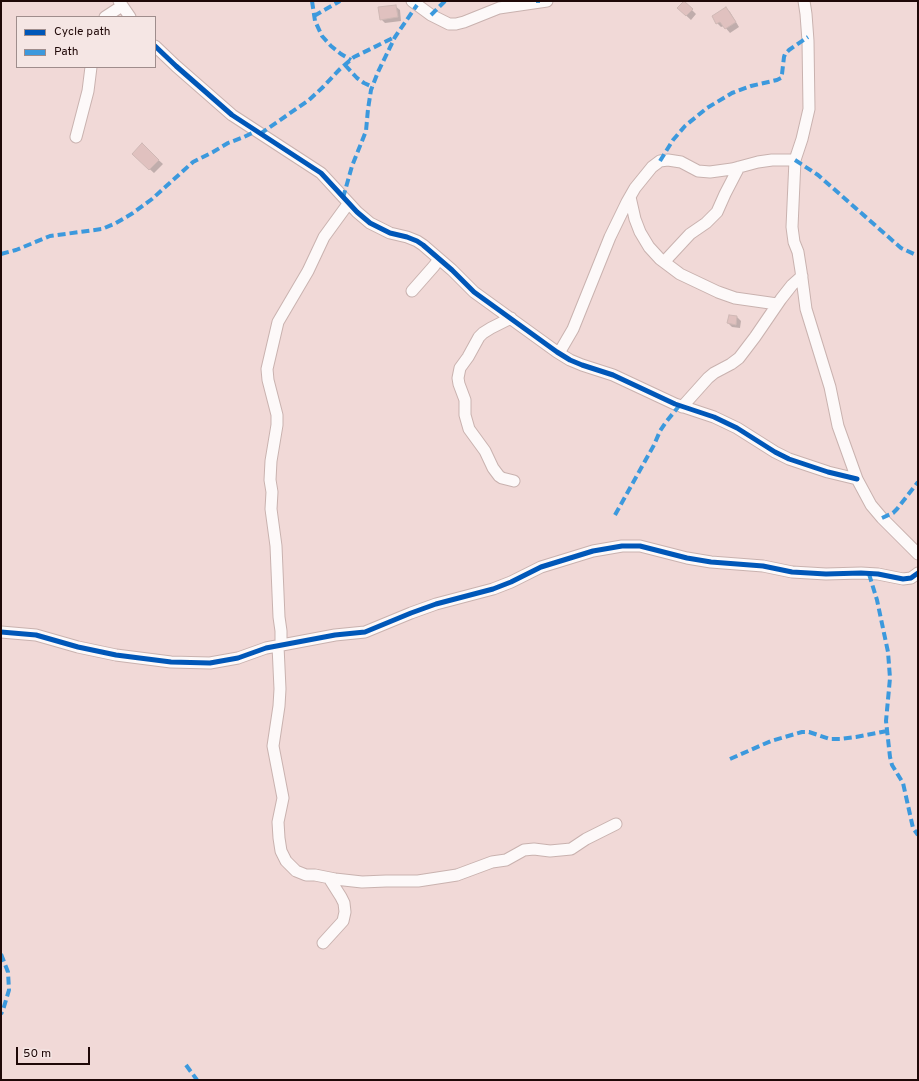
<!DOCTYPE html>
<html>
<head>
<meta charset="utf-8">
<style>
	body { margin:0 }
	#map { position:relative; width:919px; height:1081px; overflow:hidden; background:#f1d9d7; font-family:Overpass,sans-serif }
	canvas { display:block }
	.frame { position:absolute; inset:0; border:2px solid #1f0807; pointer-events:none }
	.legend { position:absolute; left:16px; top:16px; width:140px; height:52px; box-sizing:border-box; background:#f5e6e4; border:1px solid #9f8d8c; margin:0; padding:5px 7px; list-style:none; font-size:12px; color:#1f0807 }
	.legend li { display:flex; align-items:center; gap:8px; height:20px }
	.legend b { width:20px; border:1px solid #9f8d8c }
	.scale { position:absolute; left:16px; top:1047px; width:74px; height:18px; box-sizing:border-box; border:2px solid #1f0807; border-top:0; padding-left:5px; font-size:12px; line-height:14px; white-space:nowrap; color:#1f0807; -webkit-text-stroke:3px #f5e6e4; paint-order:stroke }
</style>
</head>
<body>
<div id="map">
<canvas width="919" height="1081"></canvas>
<div class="frame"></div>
<ul class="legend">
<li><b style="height:5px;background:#0057b8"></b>Cycle path</li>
<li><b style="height:5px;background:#3c99dd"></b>Path</li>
</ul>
<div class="scale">50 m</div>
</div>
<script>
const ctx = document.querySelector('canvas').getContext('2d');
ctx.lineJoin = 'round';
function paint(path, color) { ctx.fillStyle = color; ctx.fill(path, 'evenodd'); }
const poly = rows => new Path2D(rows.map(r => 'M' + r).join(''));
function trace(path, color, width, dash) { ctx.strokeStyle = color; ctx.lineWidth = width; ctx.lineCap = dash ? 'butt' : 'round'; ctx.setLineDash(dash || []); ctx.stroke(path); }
paint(poly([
	[684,2,696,14,691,20,678,8],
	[395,6,400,10,401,21,385,23,381,19],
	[726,8,730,12,739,27,730,33,724,26,721,27,717,23],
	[142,145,163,164,154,173,133,154],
	[737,317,741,321,740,328,732,327,728,323]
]), '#0003');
const building = poly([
	[684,1,693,9,686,16,677,8,684,1],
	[396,5,398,17,380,20,378,7,396,5],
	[726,7,736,22,725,29,720,22,716,24,712,16,726,7],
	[142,143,159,160,149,170,132,154,142,143],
	[729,315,737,316,736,325,727,323,729,315]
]);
paint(building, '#e0c1bf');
trace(building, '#cfb8b5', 1);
const street = poly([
	[119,1,130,17],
	[412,1,431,15,449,24,456,24,464,22,499,8,547,1],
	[804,1,806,14,808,41,809,109,802,139,795,160,792,227,794,242,798,252,801,271,806,309,830,387,838,426,857,479,871,505,882,518,918,554],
	[105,17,122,6],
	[155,46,176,66,232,115,321,173,357,212,370,223,390,233,407,237,417,241,423,245,452,270,474,292,557,352,570,360,582,365,613,375,675,404,714,417,737,428,775,452,789,459,828,472,857,479],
	[76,137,88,91,91,67],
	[630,197,635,219,640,232,649,247,660,259,680,274,718,292,735,298,777,304],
	[664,262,690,234,706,223,717,212,725,194,739,167],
	[412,291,434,266,439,259],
	[511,318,491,328,483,333,479,337,468,357,460,368,458,378,459,384,465,400,465,415,469,429,485,451,493,468,499,476,502,478,514,481],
	[559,353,573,329,610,237,627,202,635,188,652,167,660,161,668,160,681,162,698,171,710,172,732,169,758,162,772,160,795,160],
	[682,407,708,378,714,373,731,364,739,358,755,337,781,299,792,285,802,276],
	[1,632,36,635,78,647,116,655,171,662,210,663,238,658,266,648,335,635,365,632,411,613,436,604,493,589,511,582,541,567,593,551,622,546,640,546,687,558,711,562,763,566,792,572,826,574,861,573,878,574,903,579,911,578,918,573],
	[281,645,281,631,279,617,276,546,271,509,272,492,270,480,271,461,277,425,277,415,268,380,267,369,278,322,308,271,324,237,348,204],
	[278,646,280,689,279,706,273,746,283,798,278,822,279,838,281,851,286,861,296,871,306,875,315,875,335,879,362,882,386,881,418,881,457,875,492,862,506,860,524,850,534,849,550,851,571,849,586,839,616,824],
	[323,943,343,921,345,912,344,903,341,897,329,878]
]);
trace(street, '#c9b2af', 13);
trace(street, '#fdf9f9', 11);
trace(poly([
	[312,1,315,21,322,36,331,46,341,54,351,60],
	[538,1,538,3],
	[431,15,445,1],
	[314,16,340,1],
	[345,65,357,78,364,83,373,87],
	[260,134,309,100,322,88,340,69,354,57,395,37],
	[795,160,818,175,901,248,914,254,918,255],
	[660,161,673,140,685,126,707,108,732,93,751,86,777,80,781,78,782,74,784,57,785,54,789,50,808,37],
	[343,198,352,166,366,131,368,109,371,90,378,72,395,37,417,5],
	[1,254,16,250,50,236,102,229,116,223,133,213,152,199,193,162,213,152,228,143,244,137,256,131],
	[615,515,654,445,660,431,666,422,679,406],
	[882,518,893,513,897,509,918,482],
	[869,574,877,600,888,652,890,678,886,721,890,757,892,765,903,783,913,828,918,835],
	[730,759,771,741,802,732,809,732,830,739,840,739,856,737,887,731],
	[1,954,8,972,9,990,3,1010,1,1014],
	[186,1065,197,1080]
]), '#3c99dd', 4, [8, 4]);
trace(poly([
	[155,46,176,66,232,115,321,173,357,212,370,223,390,233,407,237,417,241,423,245,452,270,474,292,557,352,570,360,582,365,613,375,675,404,714,417,737,428,775,452,789,459,828,472,857,479],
	[1,632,36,635,78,647,116,655,171,662,210,663,238,658,266,648,335,635,365,632,411,613,436,604,493,589,511,582,541,567,593,551,622,546,640,546,687,558,711,562,763,566,792,572,826,574,861,573,878,574,903,579,911,578,918,573]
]), '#0057b8', 5);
</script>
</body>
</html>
